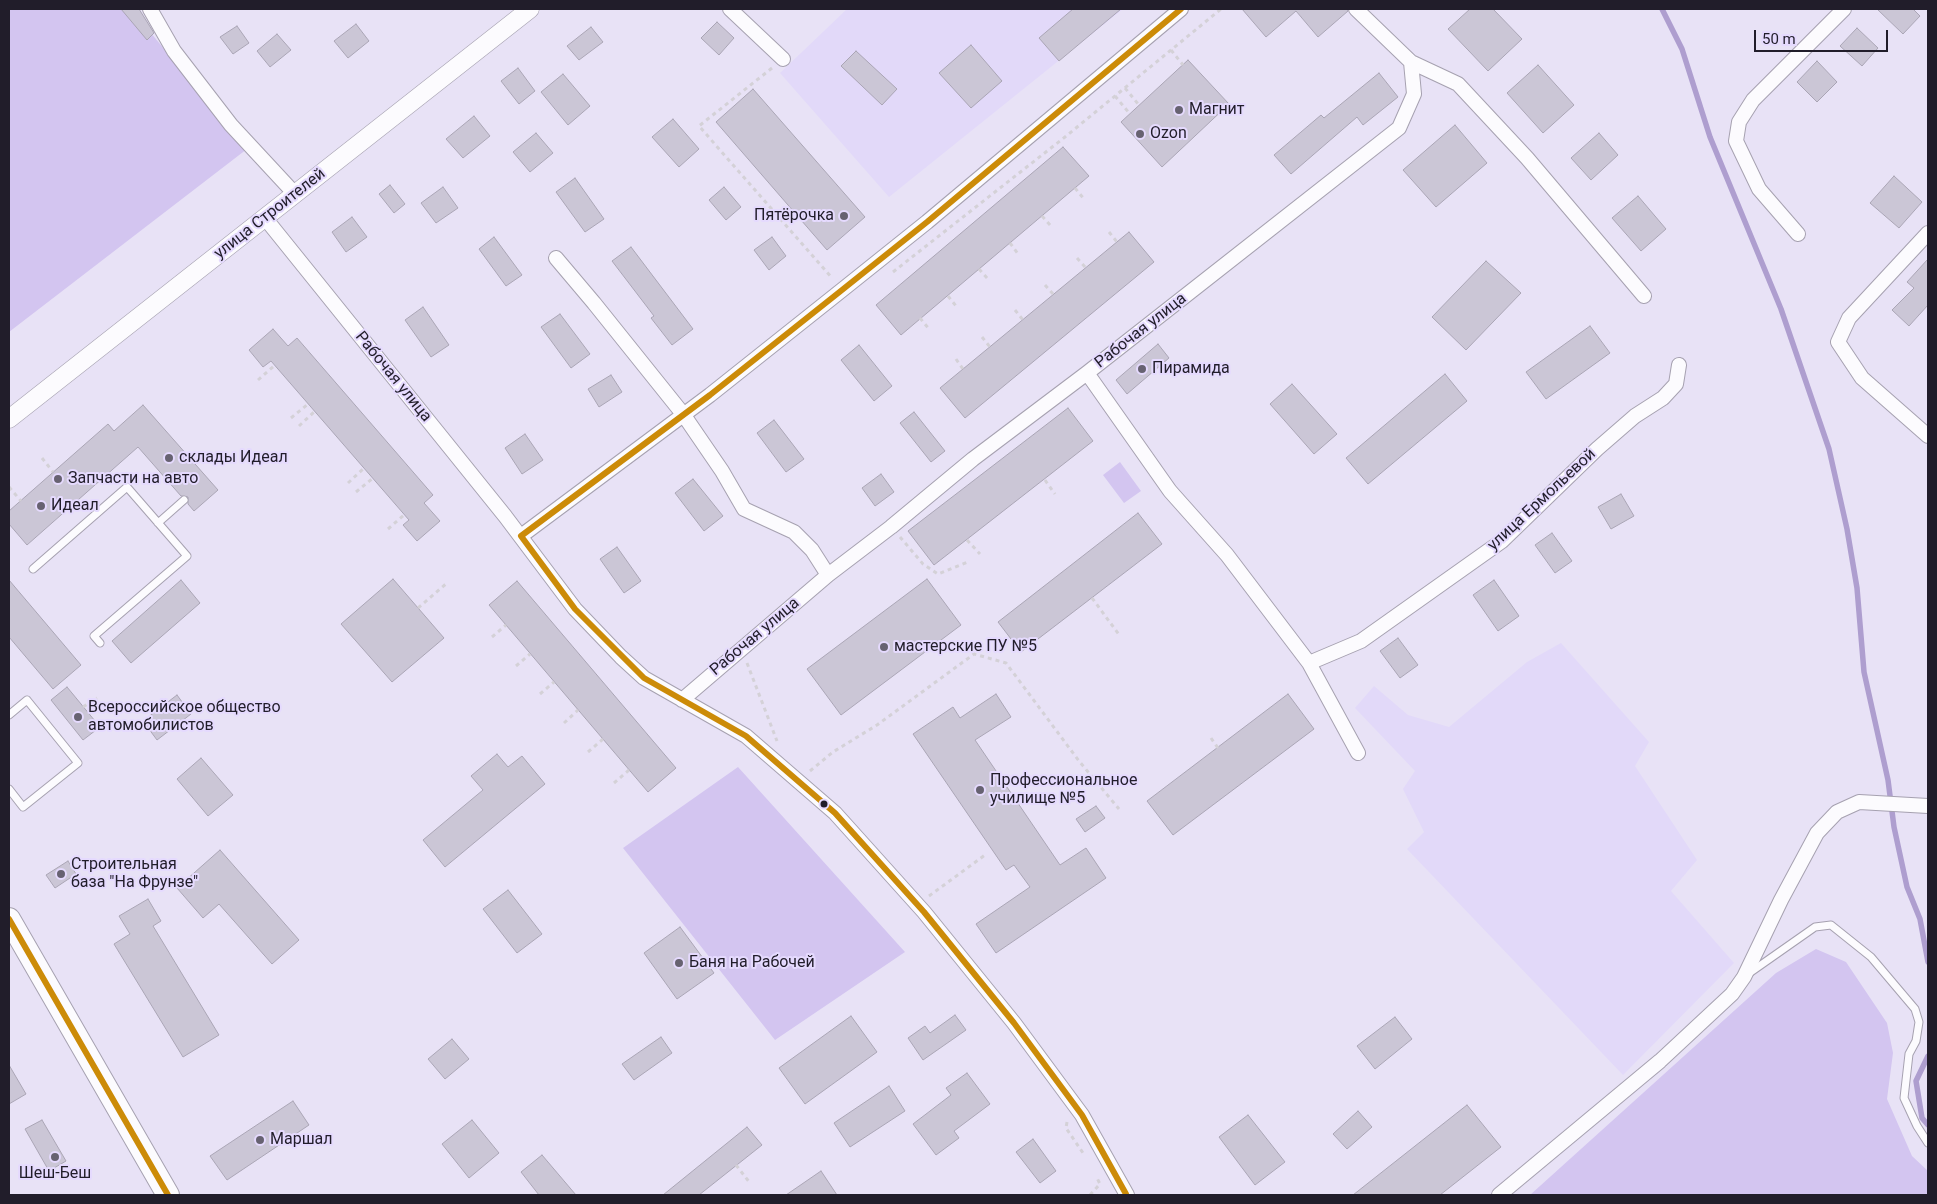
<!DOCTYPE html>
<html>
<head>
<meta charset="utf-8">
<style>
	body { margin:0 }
	#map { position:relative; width:1937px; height:1204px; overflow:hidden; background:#e8e2f6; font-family:Roboto,sans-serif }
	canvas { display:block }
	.frame { position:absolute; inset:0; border:10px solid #211d2a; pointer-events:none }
	.scale { position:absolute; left:1754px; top:30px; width:134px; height:22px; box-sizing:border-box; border:2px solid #211d2a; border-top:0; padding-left:6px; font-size:15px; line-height:18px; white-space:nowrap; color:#211d2a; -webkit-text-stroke:4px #e5dafe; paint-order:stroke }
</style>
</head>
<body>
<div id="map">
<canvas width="1937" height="1204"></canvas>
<div class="frame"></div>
<div class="scale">50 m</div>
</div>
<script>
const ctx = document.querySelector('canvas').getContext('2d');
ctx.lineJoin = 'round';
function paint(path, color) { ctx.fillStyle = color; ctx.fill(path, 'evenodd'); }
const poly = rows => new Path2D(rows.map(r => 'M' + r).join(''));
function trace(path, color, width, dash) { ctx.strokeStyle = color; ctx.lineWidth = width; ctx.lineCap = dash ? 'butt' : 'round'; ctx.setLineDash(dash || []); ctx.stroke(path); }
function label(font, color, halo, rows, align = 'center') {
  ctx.font = font + ' Roboto,sans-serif'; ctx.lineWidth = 4; ctx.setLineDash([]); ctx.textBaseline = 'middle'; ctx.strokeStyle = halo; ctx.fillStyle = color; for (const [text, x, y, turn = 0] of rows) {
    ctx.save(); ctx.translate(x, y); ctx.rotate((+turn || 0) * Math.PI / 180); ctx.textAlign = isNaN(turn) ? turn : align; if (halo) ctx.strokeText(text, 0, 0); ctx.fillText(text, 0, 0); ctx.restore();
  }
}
paint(poly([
	[847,9,1123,9,889,197,780,73],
	[1561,643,1649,742,1635,766,1697,860,1671,891,1734,963,1623,1075,1407,849,1424,832,1403,789,1415,771,1355,708,1374,686,1408,715,1449,727,1527,662]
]), '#e2d9f9');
paint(poly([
	[9,9,131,9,247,149,9,332],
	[1120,462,1141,491,1124,503,1103,475],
	[738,767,905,952,775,1040,623,848],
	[1816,949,1846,962,1887,1023,1893,1053,1887,1099,1912,1156,1928,1171,1928,1195,1530,1195,1776,973]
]), '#d3c5f0');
trace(poly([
	[1662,9,1682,49,1710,137,1781,309,1829,449,1847,529,1857,588,1864,672,1888,780,1894,827,1907,887,1920,919,1928,962],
	[1928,1056,1916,1081,1922,1118,1928,1125]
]), '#ae9ecf', 5.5);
const building = poly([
	[121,9,139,9,154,33,147,40,121,9],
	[1073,9,1121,9,1059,61,1039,38,1073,9],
	[1242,9,1347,9,1348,11,1318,37,1296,11,1266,37,1242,9],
	[1470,9,1493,9,1522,39,1488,71,1448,29,1470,9],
	[1877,9,1913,9,1920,16,1903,34,1877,9],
	[717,22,734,38,719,55,701,38,717,22],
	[356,24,369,41,348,58,334,41,356,24],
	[237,26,249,43,233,54,220,37,237,26],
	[591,27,603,42,579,60,567,46,591,27],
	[1857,28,1878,48,1862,66,1840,46,1857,28],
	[277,34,291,50,270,67,257,51,277,34],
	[971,45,1002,81,971,108,939,73,971,45],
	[856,51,897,89,882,105,841,66,856,51],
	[1188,60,1229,104,1162,167,1121,122,1188,60],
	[1817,61,1837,82,1817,102,1797,82,1817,61],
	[1538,65,1574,105,1543,133,1507,93,1538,65],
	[518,68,535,91,519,104,501,81,518,68],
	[1379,73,1398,97,1363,125,1357,117,1291,174,1274,155,1321,115,1324,118,1379,73],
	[563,74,590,106,568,125,541,92,563,74],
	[753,89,865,217,827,250,716,122,753,89],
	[474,116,490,136,463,158,446,139,474,116],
	[673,119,699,149,679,167,652,137,673,119],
	[1455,125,1487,163,1436,207,1403,170,1455,125],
	[536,133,553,153,530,172,513,152,536,133],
	[1599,133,1618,155,1591,180,1571,158,1599,133],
	[1063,147,1089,176,901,335,876,305,1063,147],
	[1894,176,1922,202,1899,228,1870,203,1894,176],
	[575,178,604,219,585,232,556,192,575,178],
	[390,185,405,204,394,213,379,194,390,185],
	[443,187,458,208,436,223,421,203,443,187],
	[724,187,741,207,726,220,709,200,724,187],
	[1638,196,1666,229,1641,251,1612,218,1638,196],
	[352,217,367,237,346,252,332,232,352,217],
	[1129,232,1154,262,965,418,940,388,1129,232],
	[494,237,522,275,506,286,479,249,494,237],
	[772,237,786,256,769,270,754,250,772,237],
	[631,247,693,329,672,345,651,318,654,316,612,261,631,247],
	[1928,259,1928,305,1909,326,1892,310,1914,288,1907,282,1928,259],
	[1486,261,1521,293,1466,350,1432,317,1486,261],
	[423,307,449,345,431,357,405,320,423,307],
	[560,314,590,354,571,368,541,327,560,314],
	[1590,326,1610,353,1546,399,1526,372,1590,326],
	[273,329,288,346,297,338,433,495,424,503,440,521,417,541,403,525,409,520,271,361,263,367,249,350,273,329],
	[1158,344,1169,358,1127,394,1116,380,1158,344],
	[859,345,892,386,874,401,841,360,859,345],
	[1445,374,1467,401,1368,484,1346,458,1445,374],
	[611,375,622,392,599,407,588,389,611,375],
	[1292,384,1337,434,1314,454,1270,404,1292,384],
	[143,405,218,490,194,511,188,504,188,497,181,496,138,447,27,545,9,524,9,511,108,424,114,431,143,405],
	[1068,408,1093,441,934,565,908,531,1068,408],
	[914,412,945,451,931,462,900,423,914,412],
	[774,420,804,459,786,472,757,433,774,420],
	[525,434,543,460,522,474,505,448,525,434],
	[881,474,894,492,875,506,862,488,881,474],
	[693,479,723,516,704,531,675,493,693,479],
	[1621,494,1634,516,1611,529,1598,507,1621,494],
	[1138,513,1162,544,1021,652,998,622,1138,513],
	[1552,533,1572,561,1555,573,1535,545,1552,533],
	[617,547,641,581,624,593,600,559,617,547],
	[393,579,444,638,392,682,341,624,393,579],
	[927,579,961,625,841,715,807,669,927,579],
	[9,580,81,665,53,689,9,637,9,580],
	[181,580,200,603,131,663,112,641,181,580],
	[1494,580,1519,616,1498,631,1473,595,1494,580],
	[517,581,676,768,648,792,489,605,517,581],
	[1398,638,1418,665,1400,678,1380,651,1398,638],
	[67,687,100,727,83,740,51,700,67,687],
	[996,694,1011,717,975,740,1060,865,1086,848,1106,878,996,953,976,924,1030,887,1014,865,1006,870,913,734,953,707,960,718,996,694],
	[1288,694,1314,729,1173,835,1147,801,1288,694],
	[177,695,191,714,157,740,143,721,177,695],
	[497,754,508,767,522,756,545,784,445,867,423,840,483,790,471,776,497,754],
	[201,758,233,795,208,816,177,779,201,758],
	[1096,806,1105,818,1085,832,1076,819,1096,806],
	[220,850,299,940,272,964,219,904,203,918,177,888,220,850],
	[68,861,76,874,55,888,46,875,68,861],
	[508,890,542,934,517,953,483,909,508,890],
	[148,899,161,921,153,926,219,1035,183,1057,114,944,130,934,119,916,148,899],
	[680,927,714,973,677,999,644,953,680,927],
	[955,1015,966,1030,923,1060,908,1038,925,1026,930,1033,955,1015],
	[851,1016,877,1052,805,1104,779,1068,851,1016],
	[1395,1017,1412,1039,1375,1069,1357,1046,1395,1017],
	[661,1037,672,1053,634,1080,622,1064,661,1037],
	[452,1039,469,1059,445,1079,428,1059,452,1039],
	[9,1065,26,1094,9,1104,9,1065],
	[967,1073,990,1104,954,1131,959,1138,936,1155,913,1124,951,1095,946,1088,967,1073],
	[889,1086,905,1111,850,1147,834,1123,889,1086],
	[293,1101,309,1125,227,1180,210,1156,293,1101],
	[1467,1105,1501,1147,1440,1195,1353,1195,1467,1105],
	[1358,1111,1372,1127,1347,1149,1333,1134,1358,1111],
	[1248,1115,1285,1162,1255,1185,1219,1137,1248,1115],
	[42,1120,66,1161,49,1171,25,1129,42,1120],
	[472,1120,499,1153,469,1178,442,1144,472,1120],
	[747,1127,762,1145,699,1195,663,1195,747,1127],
	[1033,1139,1056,1171,1040,1183,1016,1152,1033,1139],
	[542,1155,576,1195,539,1195,521,1172,542,1155],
	[821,1171,837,1195,786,1195,821,1171]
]);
paint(building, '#cbc6d6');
trace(building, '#aaa5b5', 1);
const service = poly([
	[158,523,184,500],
	[33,569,127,487,187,556,94,636,100,643],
	[9,715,27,700,78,763,23,807,9,789],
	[1748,974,1815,927,1831,925,1871,957,1915,1009,1919,1022,1916,1041,1909,1054,1904,1098,1917,1126,1928,1143]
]);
const minor = poly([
	[150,9,174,51,231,125,295,194],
	[730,9,783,59],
	[1356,9,1411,62,1458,84,1527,158,1644,296],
	[265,218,505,516,575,609,621,657,644,678,746,736,835,813,924,912,1014,1023,1082,1115,1127,1195],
	[1928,233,1849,318,1838,342,1862,378,1928,436],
	[1798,234,1759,189,1736,141,1739,122,1753,100,1844,9],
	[556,258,594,303,683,414,722,471,744,509,794,532,812,550,828,575],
	[1087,373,1170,491,1227,555,1309,663,1358,753],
	[521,536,710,395,842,290,927,222,1181,9],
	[1309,663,1361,641,1502,541,1597,449,1635,416,1663,398,1676,384,1679,365],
	[682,700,828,575,891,527,973,459,1087,373,1399,128,1414,94,1411,62],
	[1499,1195,1660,1061,1732,994,1744,977,1781,900,1817,833,1837,812,1859,802,1928,806]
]);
const tertiary = poly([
	[9,419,530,9]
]);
const primary = poly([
	[9,919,168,1195]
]);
trace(service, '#a6a1b0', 9);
trace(minor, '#a6a1b0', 16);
trace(tertiary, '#a6a1b0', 19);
trace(primary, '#a6a1b0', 24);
trace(poly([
	[1171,50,1183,65],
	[772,68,699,126,832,278],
	[1125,88,1139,105],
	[1115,96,1130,114],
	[1075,188,1084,199],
	[1042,216,1051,226],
	[1109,232,1117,242],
	[1010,243,1018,254],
	[1077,258,1086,268],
	[979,269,988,279],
	[893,272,1065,137,1221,9],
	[1045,285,1054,295],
	[948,296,956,306],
	[1015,310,1023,320],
	[920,318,929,329],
	[982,337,990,347],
	[956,359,963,369],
	[258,380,275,365],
	[291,418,308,404],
	[299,426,315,411],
	[42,458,53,472],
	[1045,480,1055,494],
	[348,483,364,468],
	[9,487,21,501],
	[356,492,373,478],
	[388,529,404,515],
	[900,537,923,564,938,574,970,561],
	[967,540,980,554],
	[1092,598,1120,636],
	[418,608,447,583],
	[492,637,506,625],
	[747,663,777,741],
	[516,666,530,654],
	[540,694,554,682],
	[83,707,97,698],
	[564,723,578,710],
	[1211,738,1218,748],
	[588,752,603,739],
	[810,771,833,752,877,725,974,654,1006,663,1079,761,1119,809],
	[614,783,629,770],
	[929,896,985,855],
	[1067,1122,1066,1128,1083,1153],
	[736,1165,750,1183],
	[1090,1195,1100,1184,1097,1178]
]), '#d4d1d7', 3, [4, 4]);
trace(service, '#fcfbfe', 7);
trace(minor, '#fcfbfe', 14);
trace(tertiary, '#fcfbfe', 18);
trace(primary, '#fcfbfe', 22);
trace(poly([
	[521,536,575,609,644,678,746,736,835,813,924,912,1014,1023,1082,1115,1126,1194],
	[521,536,710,395,842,290,927,222,1181,9],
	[9,919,168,1195]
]), '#cc8b08', 6);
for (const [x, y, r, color] of [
	[1179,110,5,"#676271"],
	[1140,134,5,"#676271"],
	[844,216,5,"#676271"],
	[1142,369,5,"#676271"],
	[169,458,5,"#676271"],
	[58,479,5,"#676271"],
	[41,506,5,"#676271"],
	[884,647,5,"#676271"],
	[78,717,5,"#676271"],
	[980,790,5,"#676271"],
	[824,804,4.5,"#211d2a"],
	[61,874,5,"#676271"],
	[679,963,5,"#676271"],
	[260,1140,5,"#676271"],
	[55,1157,5,"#676271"]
]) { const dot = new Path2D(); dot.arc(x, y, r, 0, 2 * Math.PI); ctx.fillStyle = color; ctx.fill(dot); trace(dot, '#e5dafe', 2); }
label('16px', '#211d2a', '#e5dafe', [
	["Магнит",1189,110],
	["Ozon",1150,134],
	["Пятёрочка",834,216,"right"],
	["Пирамида",1152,369],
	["склады Идеал",179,458],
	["Запчасти на авто",68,479],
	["Идеал",51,506],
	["мастерские ПУ №5",894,647],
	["Всероссийское общество",88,708],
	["автомобилистов",88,726],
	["Профессиональное",990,781],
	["училище №5",990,799],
	["Строительная",71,865],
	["база \"На Фрунзе\"",71,883],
	["Баня на Рабочей",689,963],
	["Маршал",270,1140],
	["Шеш-Беш",55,1174,"center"]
], 'left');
label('16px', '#211d2a', '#e5dafe', [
	["улица Строителей",270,214,-38],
	["Рабочая улица",1141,331,-38],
	["Рабочая улица",393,377,51],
	["улица Ермольевой",1542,500,-43],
	["Рабочая улица",755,637,-40]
]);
</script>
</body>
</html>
